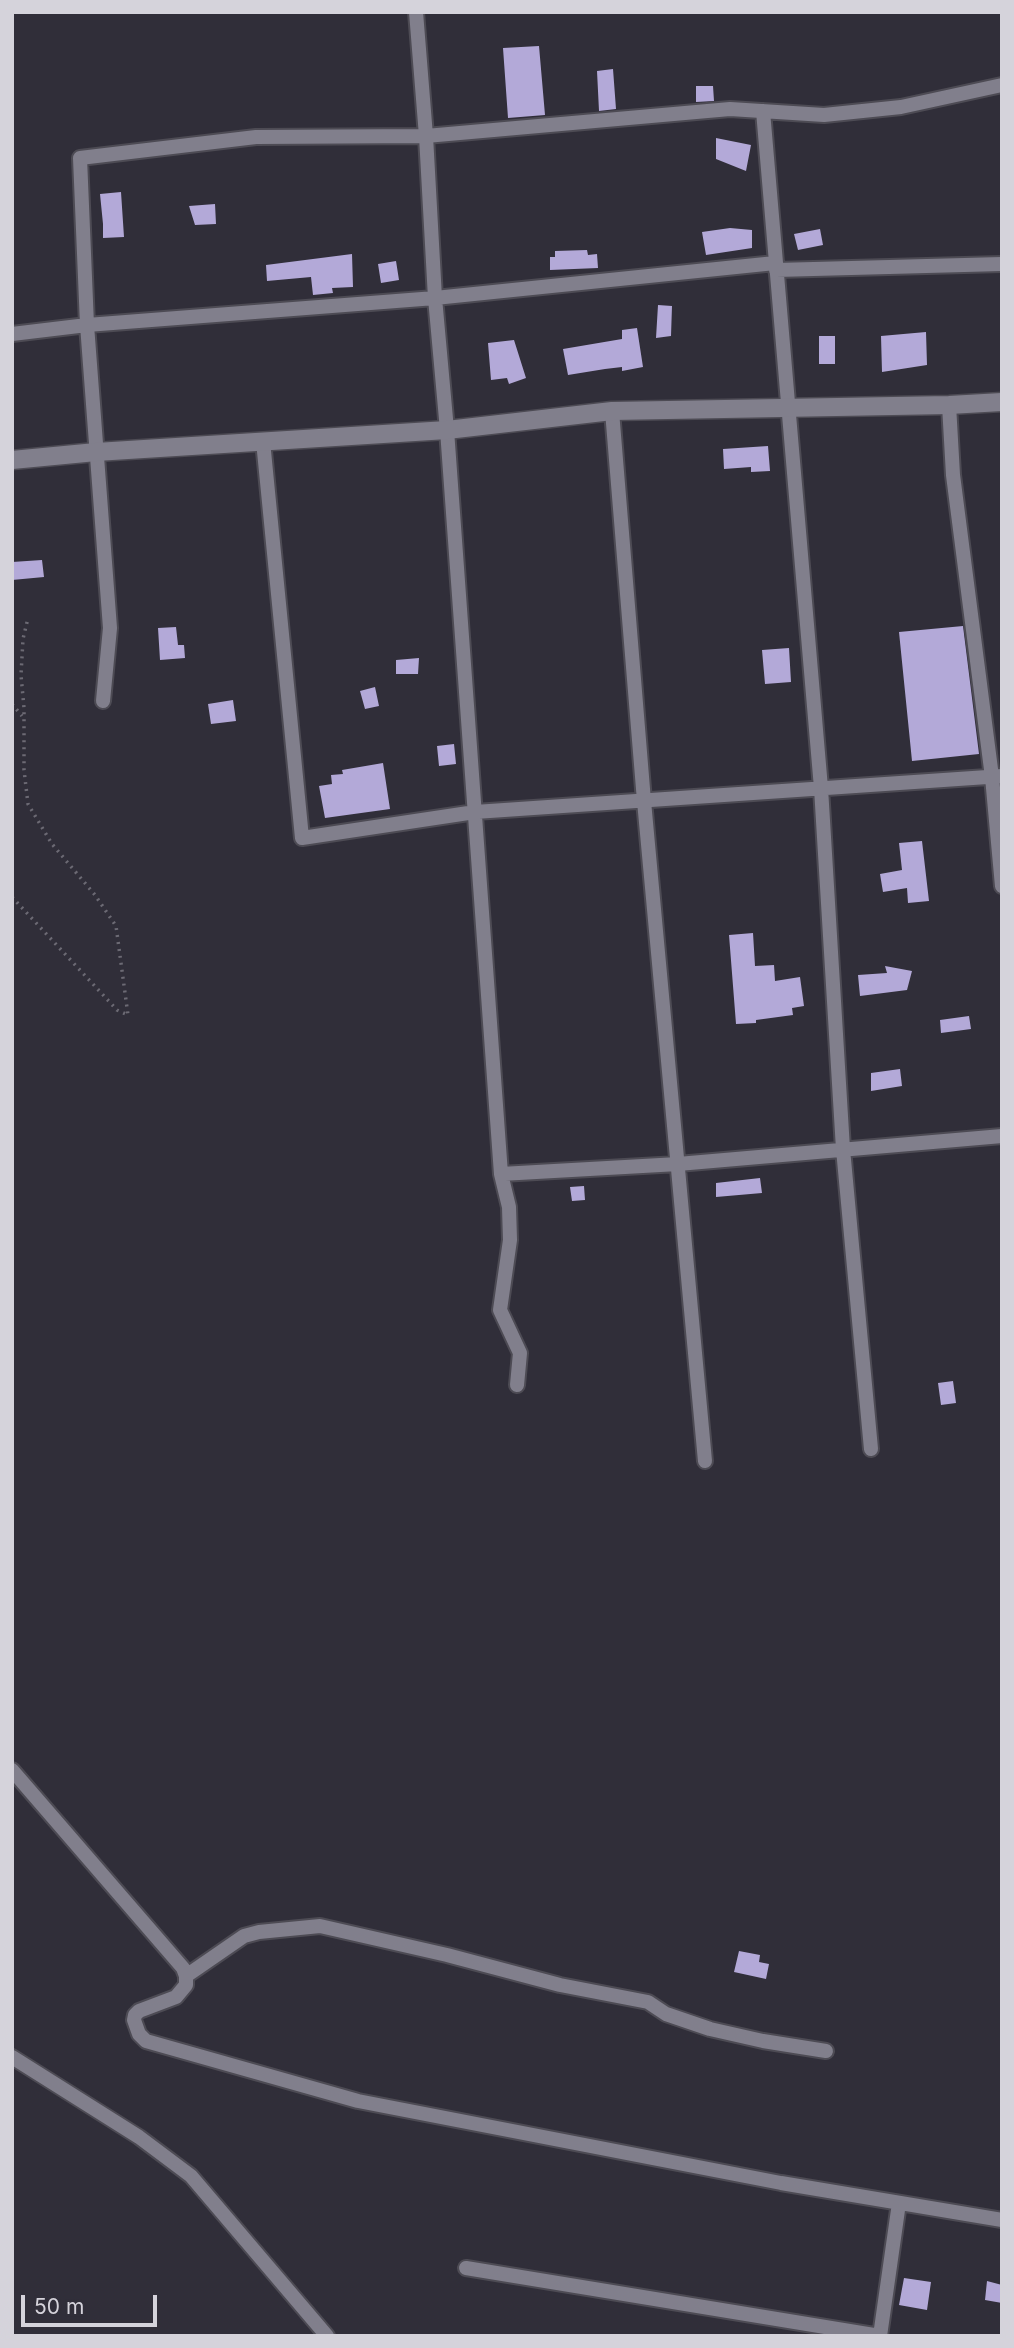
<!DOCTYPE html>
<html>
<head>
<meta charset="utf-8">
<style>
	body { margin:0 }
	#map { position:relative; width:1014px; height:2348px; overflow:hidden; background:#302e39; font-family:Inter,sans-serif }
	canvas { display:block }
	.frame { position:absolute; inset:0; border:14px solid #d5d3db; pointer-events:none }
	.scale { position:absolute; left:21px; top:2295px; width:136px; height:32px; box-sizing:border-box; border:4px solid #d5d3db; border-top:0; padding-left:9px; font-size:21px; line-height:24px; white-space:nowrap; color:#d5d3db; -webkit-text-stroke:5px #302e39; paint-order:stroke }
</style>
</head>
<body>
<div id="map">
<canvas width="1014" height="2348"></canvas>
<div class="frame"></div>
<div class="scale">50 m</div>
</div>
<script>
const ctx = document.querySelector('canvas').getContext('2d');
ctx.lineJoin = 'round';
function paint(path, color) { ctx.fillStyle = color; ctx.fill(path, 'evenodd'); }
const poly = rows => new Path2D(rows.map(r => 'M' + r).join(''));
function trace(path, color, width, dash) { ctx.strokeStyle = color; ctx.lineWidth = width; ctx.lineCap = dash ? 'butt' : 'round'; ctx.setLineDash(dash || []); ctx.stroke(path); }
paint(poly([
	[539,46,545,115,508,118,503,48],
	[613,69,616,109,599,111,597,71],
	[696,86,713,86,714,101,696,102],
	[716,138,751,145,746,171,716,159],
	[121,192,124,237,103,238,103,224,100,194],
	[215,204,216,224,195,225,189,206],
	[730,228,752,230,752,248,706,255,702,232],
	[820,229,823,245,798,250,794,234],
	[587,250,588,255,597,254,598,268,550,270,550,257,555,257,555,251],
	[352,254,353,287,332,288,333,293,313,295,311,277,267,281,266,265],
	[396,261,399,280,381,283,378,264],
	[658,305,672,306,671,336,656,338],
	[637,328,643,367,622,371,622,367,605,369,568,375,563,349,622,339,622,330],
	[926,332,927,365,882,372,881,336],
	[819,336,835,336,835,364,819,364],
	[514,340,526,378,509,384,507,378,491,380,488,343],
	[768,446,770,471,751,472,751,467,724,469,723,449],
	[42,560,44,577,12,580,12,562],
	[963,626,979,754,912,761,899,632],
	[176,627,178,645,184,645,185,658,160,660,158,628],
	[789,648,791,682,765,684,762,650],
	[419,658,418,674,396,674,396,660],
	[375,687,379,706,365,709,360,691],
	[233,700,236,721,211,724,208,704],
	[454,744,456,764,439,766,437,746],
	[383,763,390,809,325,818,319,786,332,784,331,775,343,774,342,770],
	[922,841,929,901,908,903,907,888,883,892,880,874,902,870,899,843],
	[753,933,755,966,774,965,775,981,800,977,804,1006,792,1008,793,1015,756,1020,756,1023,736,1024,729,935],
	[885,966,912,971,907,990,860,996,858,975,887,973],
	[969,1016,971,1029,941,1033,940,1020],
	[900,1069,902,1086,871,1091,871,1073],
	[760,1178,762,1193,716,1197,716,1183],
	[584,1186,585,1200,572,1201,570,1187],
	[953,1381,956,1403,941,1405,938,1383],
	[739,1951,760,1955,759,1962,769,1964,766,1979,734,1972],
	[904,2278,931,2282,927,2310,899,2305],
	[987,2281,1002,2285,1002,2303,985,2300]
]), '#b3a9d8');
const street = poly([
	[416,12,426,136,435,298,447,430,501,1174,509,1207,510,1240,500,1310,520,1353,517,1385],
	[763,111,821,788,843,1149,871,1449],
	[776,270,1002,264],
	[12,334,87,325,435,298,775,263],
	[949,405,953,475,992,777,1002,886],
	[612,411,644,801,705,1461],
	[263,441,302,838,475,812,1002,776],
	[103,701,110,628,87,325,80,158,256,137,426,136,730,109,824,115,901,107,1002,85],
	[501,1174,678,1164,1002,1136],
	[12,1770,183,1968,186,1976,186,1985,176,1997,139,2011,135,2015,134,2020,139,2034,146,2041,358,2101,781,2183,1002,2220],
	[186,1976,244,1936,259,1932,320,1926,447,1955,560,1985,648,2002,666,2014,710,2029,763,2041,826,2051],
	[12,2057,139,2137,191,2176,327,2336],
	[466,2268,880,2336],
	[880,2336,899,2203]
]);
const secondary = poly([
	[12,460,96,452,447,430,612,411,949,405,1002,402]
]);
trace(street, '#4d4b54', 18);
trace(secondary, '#4d4b54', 21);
trace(poly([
	[12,704,22,716],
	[12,897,117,1010,128,1015,116,926,95,895,52,844,28,804,24,770,24,708,21,675,23,639,28,618]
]), '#6c6a74', 3.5, [2, 5]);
trace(street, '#817f8c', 14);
trace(secondary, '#817f8c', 18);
</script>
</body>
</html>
